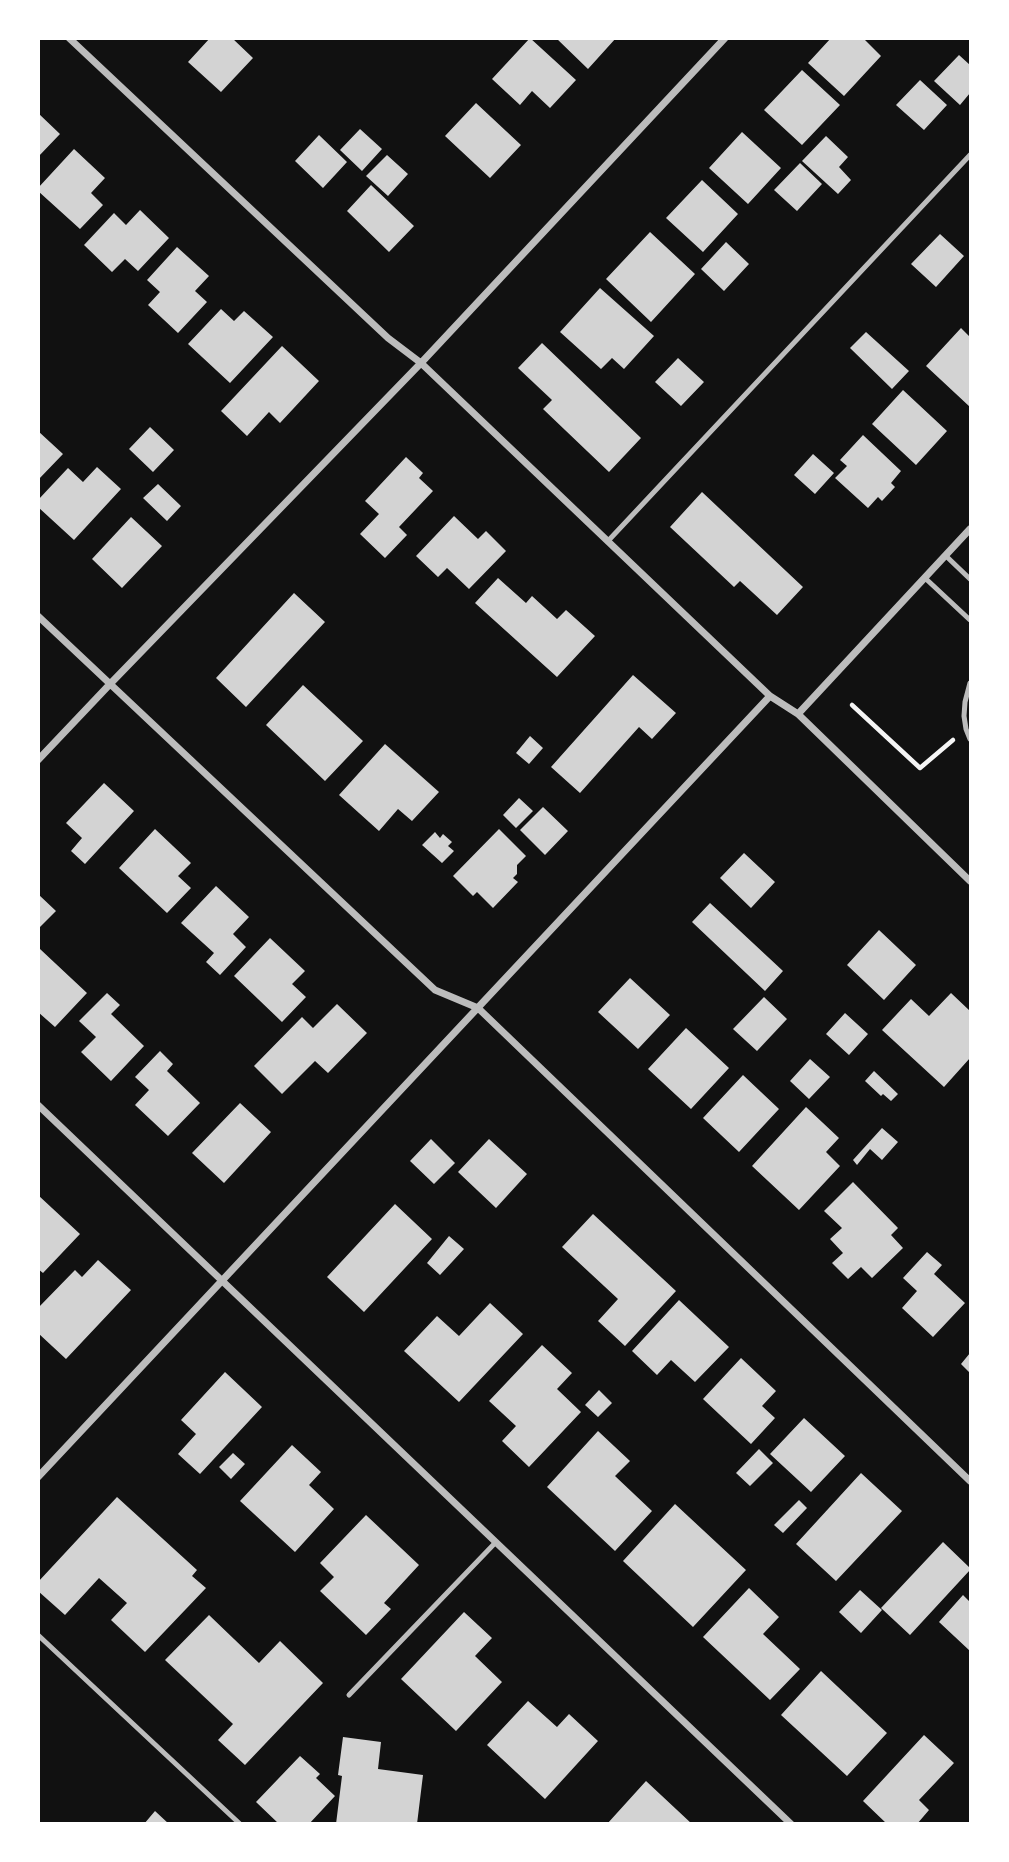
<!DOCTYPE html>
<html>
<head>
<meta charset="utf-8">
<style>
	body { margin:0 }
	#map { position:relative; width:1009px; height:1862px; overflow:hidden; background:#111; font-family:Raleway,sans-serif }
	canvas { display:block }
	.frame { position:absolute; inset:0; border:40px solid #fff; pointer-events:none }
</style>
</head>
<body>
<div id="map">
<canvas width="1009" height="1862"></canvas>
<div class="frame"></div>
</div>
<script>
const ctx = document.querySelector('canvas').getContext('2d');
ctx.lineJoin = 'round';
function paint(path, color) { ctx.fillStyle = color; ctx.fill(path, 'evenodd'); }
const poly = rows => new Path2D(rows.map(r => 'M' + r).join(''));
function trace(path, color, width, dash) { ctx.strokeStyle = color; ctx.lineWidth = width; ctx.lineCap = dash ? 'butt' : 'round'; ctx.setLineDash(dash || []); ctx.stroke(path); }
paint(poly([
	[210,38,232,38,253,58,221,92,188,62],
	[530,38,576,80,550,108,532,91,520,105,492,79],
	[556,38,616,38,588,69],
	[831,38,863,38,881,56,844,96,808,63],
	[959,55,970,65,970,93,960,105,934,81],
	[802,70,840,105,802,145,764,110],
	[920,80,947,105,924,130,896,105],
	[476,103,521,145,490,178,445,136],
	[38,113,60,134,38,157],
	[360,129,382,149,362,171,340,150],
	[742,132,781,168,748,204,709,168],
	[319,135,347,162,323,188,295,161],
	[826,136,848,157,839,167,851,180,838,194,802,161],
	[74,149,105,178,91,193,103,205,80,229,38,191,38,188],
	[387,155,408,174,388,196,366,176],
	[800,163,822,184,797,211,774,190],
	[702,180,738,214,703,252,666,218],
	[371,185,414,226,389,252,347,211],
	[140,210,169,238,138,271,125,259,112,272,84,245,114,213,126,225],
	[650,232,695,274,651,322,606,279],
	[940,234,964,256,936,287,911,264],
	[726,242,749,264,724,291,701,269],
	[177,247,209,276,195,291,207,302,178,333,148,305,160,292,147,280],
	[600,288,654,336,624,369,612,358,601,369,560,332],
	[221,309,234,321,244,311,273,337,230,383,188,344],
	[961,328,970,337,970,407,926,366],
	[866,332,909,371,892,389,850,348],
	[542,343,641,438,609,472,543,409,552,400,518,368],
	[282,346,319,381,280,423,269,412,247,436,221,411],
	[678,358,704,382,681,406,655,382],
	[903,390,947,431,916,465,872,424],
	[150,427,174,450,153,472,129,449],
	[38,431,63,454,38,480],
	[863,435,901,471,891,483,895,487,882,501,878,497,868,508,835,478,847,466,840,460],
	[813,454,834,473,815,494,794,475],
	[406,457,423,473,419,478,433,491,399,527,407,535,385,558,360,534,379,514,365,501],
	[97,467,121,489,74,540,38,507,38,500,68,468,83,482],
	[158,484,181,506,167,521,143,498],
	[702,492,803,587,777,615,740,581,734,587,670,527],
	[454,516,478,539,486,531,506,551,469,589,447,568,438,577,416,556],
	[131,517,162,546,122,588,92,559],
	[498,578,526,603,532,596,557,619,566,610,595,636,557,677,475,603],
	[294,593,325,622,246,707,216,678],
	[633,675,676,713,652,739,639,727,580,793,551,767],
	[303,685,363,741,325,781,266,725],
	[530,736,543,748,529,764,516,753],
	[385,744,439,792,412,821,398,809,379,831,339,795],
	[104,783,134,811,85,864,71,851,82,838,66,823],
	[519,798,533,811,516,828,503,815],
	[543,807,568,831,545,855,520,830],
	[155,829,191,863,178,876,191,888,167,913,119,868],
	[499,829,526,856,517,865,517,874,513,878,518,882,493,908,477,892,473,896,453,876],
	[435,832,440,838,443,834,452,842,448,846,454,851,442,863,422,845],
	[744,853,775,882,751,908,720,878],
	[216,886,249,917,233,934,246,947,220,975,206,962,214,953,181,923],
	[38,894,56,911,38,929],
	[710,903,783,971,765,991,692,922],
	[879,930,916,965,884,1000,847,965],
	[270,938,305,971,292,984,306,997,282,1022,234,976],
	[40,949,87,993,55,1027,38,1012,38,952],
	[630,978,670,1015,638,1049,598,1012],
	[107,993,120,1005,111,1014,144,1046,111,1081,81,1052,96,1037,79,1021],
	[951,993,970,1011,970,1058,944,1087,882,1030,911,999,929,1016],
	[764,997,787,1019,757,1051,733,1029],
	[337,1004,367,1033,328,1073,315,1061,282,1094,254,1066,302,1017,313,1028],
	[845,1013,868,1034,849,1055,826,1034],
	[686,1028,729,1068,691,1109,648,1069],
	[160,1051,173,1064,167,1071,200,1103,168,1136,135,1105,149,1090,135,1077],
	[810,1059,830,1077,809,1099,790,1081],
	[874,1071,898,1094,891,1101,883,1094,881,1096,865,1081],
	[743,1075,779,1109,739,1152,703,1118],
	[240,1103,271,1132,224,1183,192,1153],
	[806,1107,839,1138,826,1152,840,1166,799,1210,752,1166],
	[882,1128,898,1142,882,1160,870,1149,857,1165,853,1160],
	[431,1139,455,1163,434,1184,410,1161],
	[489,1139,527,1174,496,1208,458,1172],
	[853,1182,898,1228,891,1235,903,1248,872,1278,861,1267,848,1279,832,1263,843,1253,830,1239,842,1228,824,1211],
	[38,1195,80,1234,43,1273,38,1269],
	[395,1204,432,1239,364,1312,327,1277],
	[593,1214,676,1291,625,1346,598,1321,618,1299,562,1247],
	[449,1236,464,1249,440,1275,427,1263],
	[927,1252,942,1265,934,1274,965,1303,933,1337,902,1308,917,1291,903,1278],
	[98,1260,131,1290,66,1359,38,1333,38,1308,75,1270,82,1277],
	[679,1300,729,1347,695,1382,671,1360,657,1375,632,1351],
	[490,1303,523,1334,459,1402,404,1351,437,1316,459,1336],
	[542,1345,572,1373,557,1389,581,1412,529,1467,502,1441,516,1426,489,1401],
	[970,1353,970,1373,961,1364],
	[741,1358,776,1391,762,1406,775,1418,751,1444,703,1399],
	[225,1372,262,1407,200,1474,178,1454,196,1434,181,1420],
	[599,1390,612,1403,598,1417,585,1405],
	[804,1418,845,1456,811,1492,770,1454],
	[598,1431,630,1461,615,1476,652,1511,615,1551,547,1487],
	[292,1445,321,1472,309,1485,334,1509,295,1552,240,1501],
	[759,1449,773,1463,750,1486,736,1473],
	[233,1453,245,1464,231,1479,219,1467],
	[861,1473,902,1511,836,1581,796,1544],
	[117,1497,197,1570,192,1576,206,1588,145,1652,111,1620,127,1603,99,1578,65,1615,38,1591,38,1582],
	[799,1500,807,1508,783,1533,774,1525],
	[675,1504,746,1570,693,1627,623,1561],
	[366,1515,419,1565,384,1603,391,1609,366,1635,320,1591,334,1577,320,1563],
	[943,1542,970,1568,970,1570,910,1635,881,1608],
	[749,1588,779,1617,763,1634,800,1669,770,1700,703,1637],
	[860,1590,882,1610,861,1633,839,1612],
	[963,1595,970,1602,970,1651,939,1622],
	[464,1612,492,1638,475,1656,502,1682,456,1731,401,1679],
	[209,1615,259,1663,280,1641,323,1683,245,1765,218,1740,233,1724,165,1660],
	[821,1671,887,1733,847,1776,781,1715],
	[528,1701,557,1727,569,1714,598,1741,545,1799,487,1745],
	[924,1735,954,1763,919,1800,929,1810,917,1824,887,1824,863,1801],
	[343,1737,381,1742,378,1769,423,1775,417,1824,336,1824,342,1776,338,1775],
	[300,1756,320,1774,316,1778,335,1796,309,1824,279,1824,256,1802],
	[646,1781,692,1824,607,1824],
	[155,1811,169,1824,144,1824]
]), '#d3d3d3');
trace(poly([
	[852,705,920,768,953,740]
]), '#f5f5f5', 4.5);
trace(poly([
	[608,541,970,155],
	[946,556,970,579],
	[925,578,970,620],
	[970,683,965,702,964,716,966,729,970,739],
	[38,1635,240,1824],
	[349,1695,496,1542]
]), '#bcbcbc', 5);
trace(poly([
	[69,38,388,338,421,363,770,696,798,714,970,881],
	[38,616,435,990,478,1008,970,1481],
	[798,714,970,529],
	[38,760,111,683,421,363,725,38],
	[38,1105,791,1824],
	[38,1477,770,696]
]), '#bcbcbc', 7);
</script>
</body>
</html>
